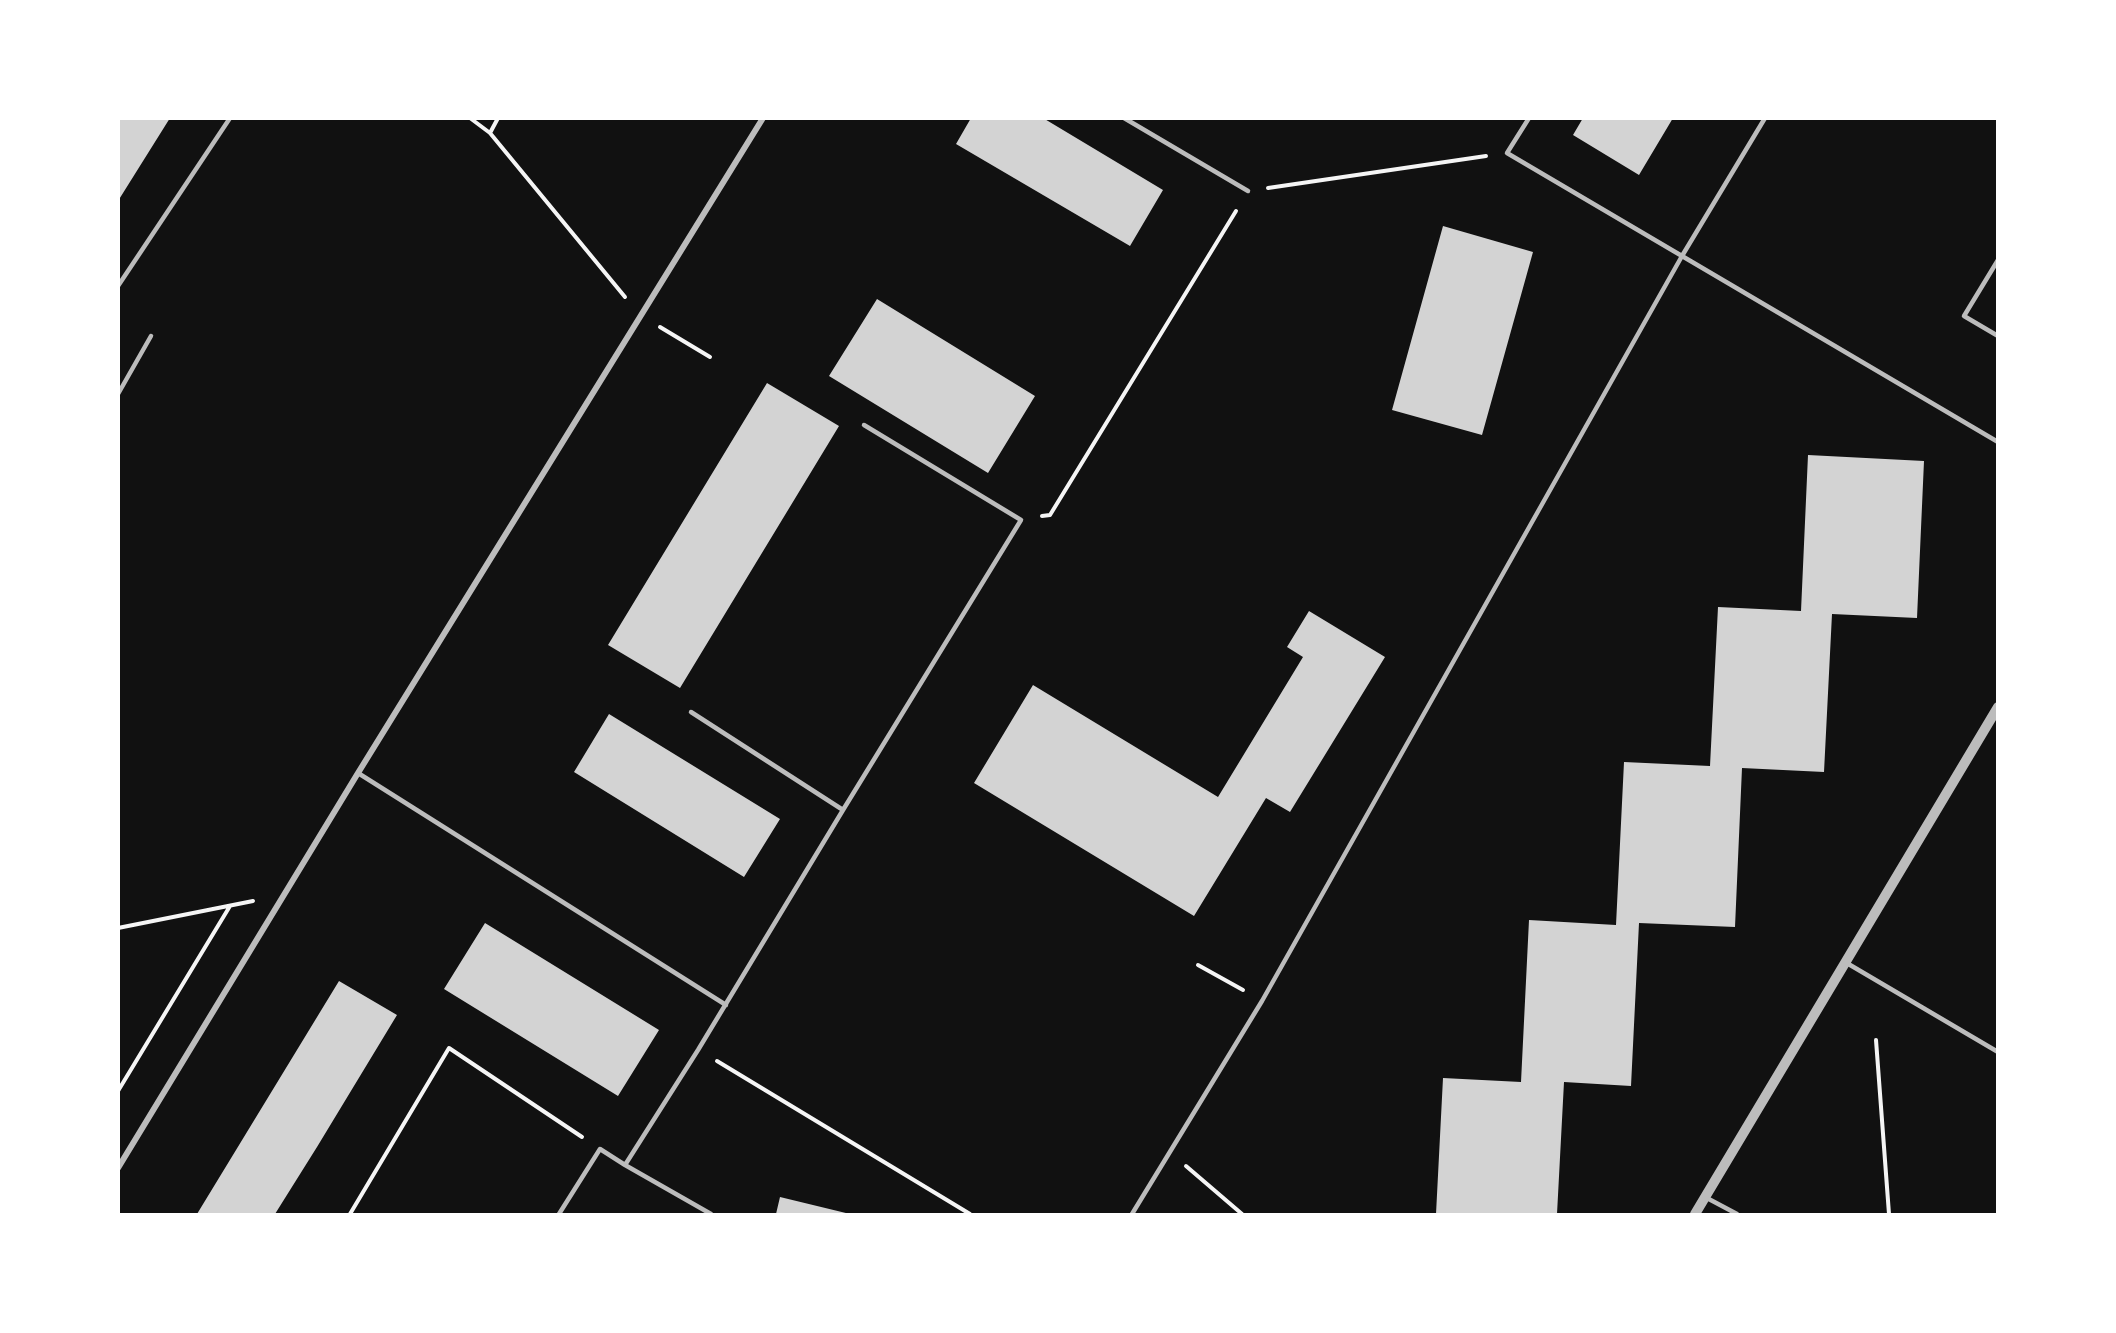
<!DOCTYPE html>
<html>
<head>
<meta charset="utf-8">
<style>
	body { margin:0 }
	#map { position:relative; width:2116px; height:1333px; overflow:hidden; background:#111; font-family:"Sofia Sans Condensed",sans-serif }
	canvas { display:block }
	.frame { position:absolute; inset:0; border:120px solid #fff; pointer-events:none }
</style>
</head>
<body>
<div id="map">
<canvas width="2116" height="1333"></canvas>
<div class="frame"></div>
</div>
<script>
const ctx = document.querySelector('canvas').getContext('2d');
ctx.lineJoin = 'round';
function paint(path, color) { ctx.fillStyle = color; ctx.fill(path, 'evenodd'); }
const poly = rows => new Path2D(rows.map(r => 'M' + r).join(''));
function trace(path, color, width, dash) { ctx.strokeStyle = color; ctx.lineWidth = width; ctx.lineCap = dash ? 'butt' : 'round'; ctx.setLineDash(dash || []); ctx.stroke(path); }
paint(poly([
	[118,118,170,118,118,201],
	[971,118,1043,118,1163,190,1130,246,956,144],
	[1583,118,1673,118,1639,175,1573,135],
	[1443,226,1533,252,1482,435,1392,410],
	[877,299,1035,396,988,473,829,376],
	[767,383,839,426,680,688,608,645],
	[1808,455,1924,461,1917,618,1832,614,1824,772,1742,768,1735,927,1639,923,1631,1086,1564,1082,1557,1214,1436,1214,1443,1078,1521,1082,1529,920,1616,925,1624,762,1710,766,1718,607,1801,611],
	[1309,611,1385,657,1290,812,1266,798,1194,916,974,783,1033,685,1218,797,1303,657,1287,647],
	[609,714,780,819,744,877,574,772],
	[485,923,659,1030,618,1096,444,989],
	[339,981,397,1015,317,1147,275,1214,197,1214],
	[780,1197,850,1214,776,1214]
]), '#d3d3d3');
trace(poly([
	[470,118,490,133,625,297],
	[490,133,498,118],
	[1268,188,1486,156],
	[660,327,710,357],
	[1042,516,1050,515,1236,211],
	[118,928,253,901],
	[1198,965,1243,990],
	[1876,1040,1889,1214],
	[717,1061,970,1214],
	[118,1091,230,906],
	[1186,1166,1242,1214],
	[350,1214,449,1048,582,1137]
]), '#f5f5f5', 4);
trace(poly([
	[1124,118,1248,191],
	[1529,118,1507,153,1998,442],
	[1998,260,1964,316,1998,336],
	[118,286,230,118],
	[118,394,151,336],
	[691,712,843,810],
	[358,773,726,1005],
	[1845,962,1998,1052],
	[625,1165,711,1214],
	[1705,1197,1737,1214],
	[559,1214,600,1149,625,1165,698,1050,843,810,1021,520,864,425],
	[1132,1214,1262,1001,1682,256,1765,118]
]), '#bcbcbc', 4.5);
trace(poly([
	[118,1168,358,773,763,118]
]), '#bcbcbc', 6);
trace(poly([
	[1695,1214,1998,707]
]), '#bcbcbc', 10);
</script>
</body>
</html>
